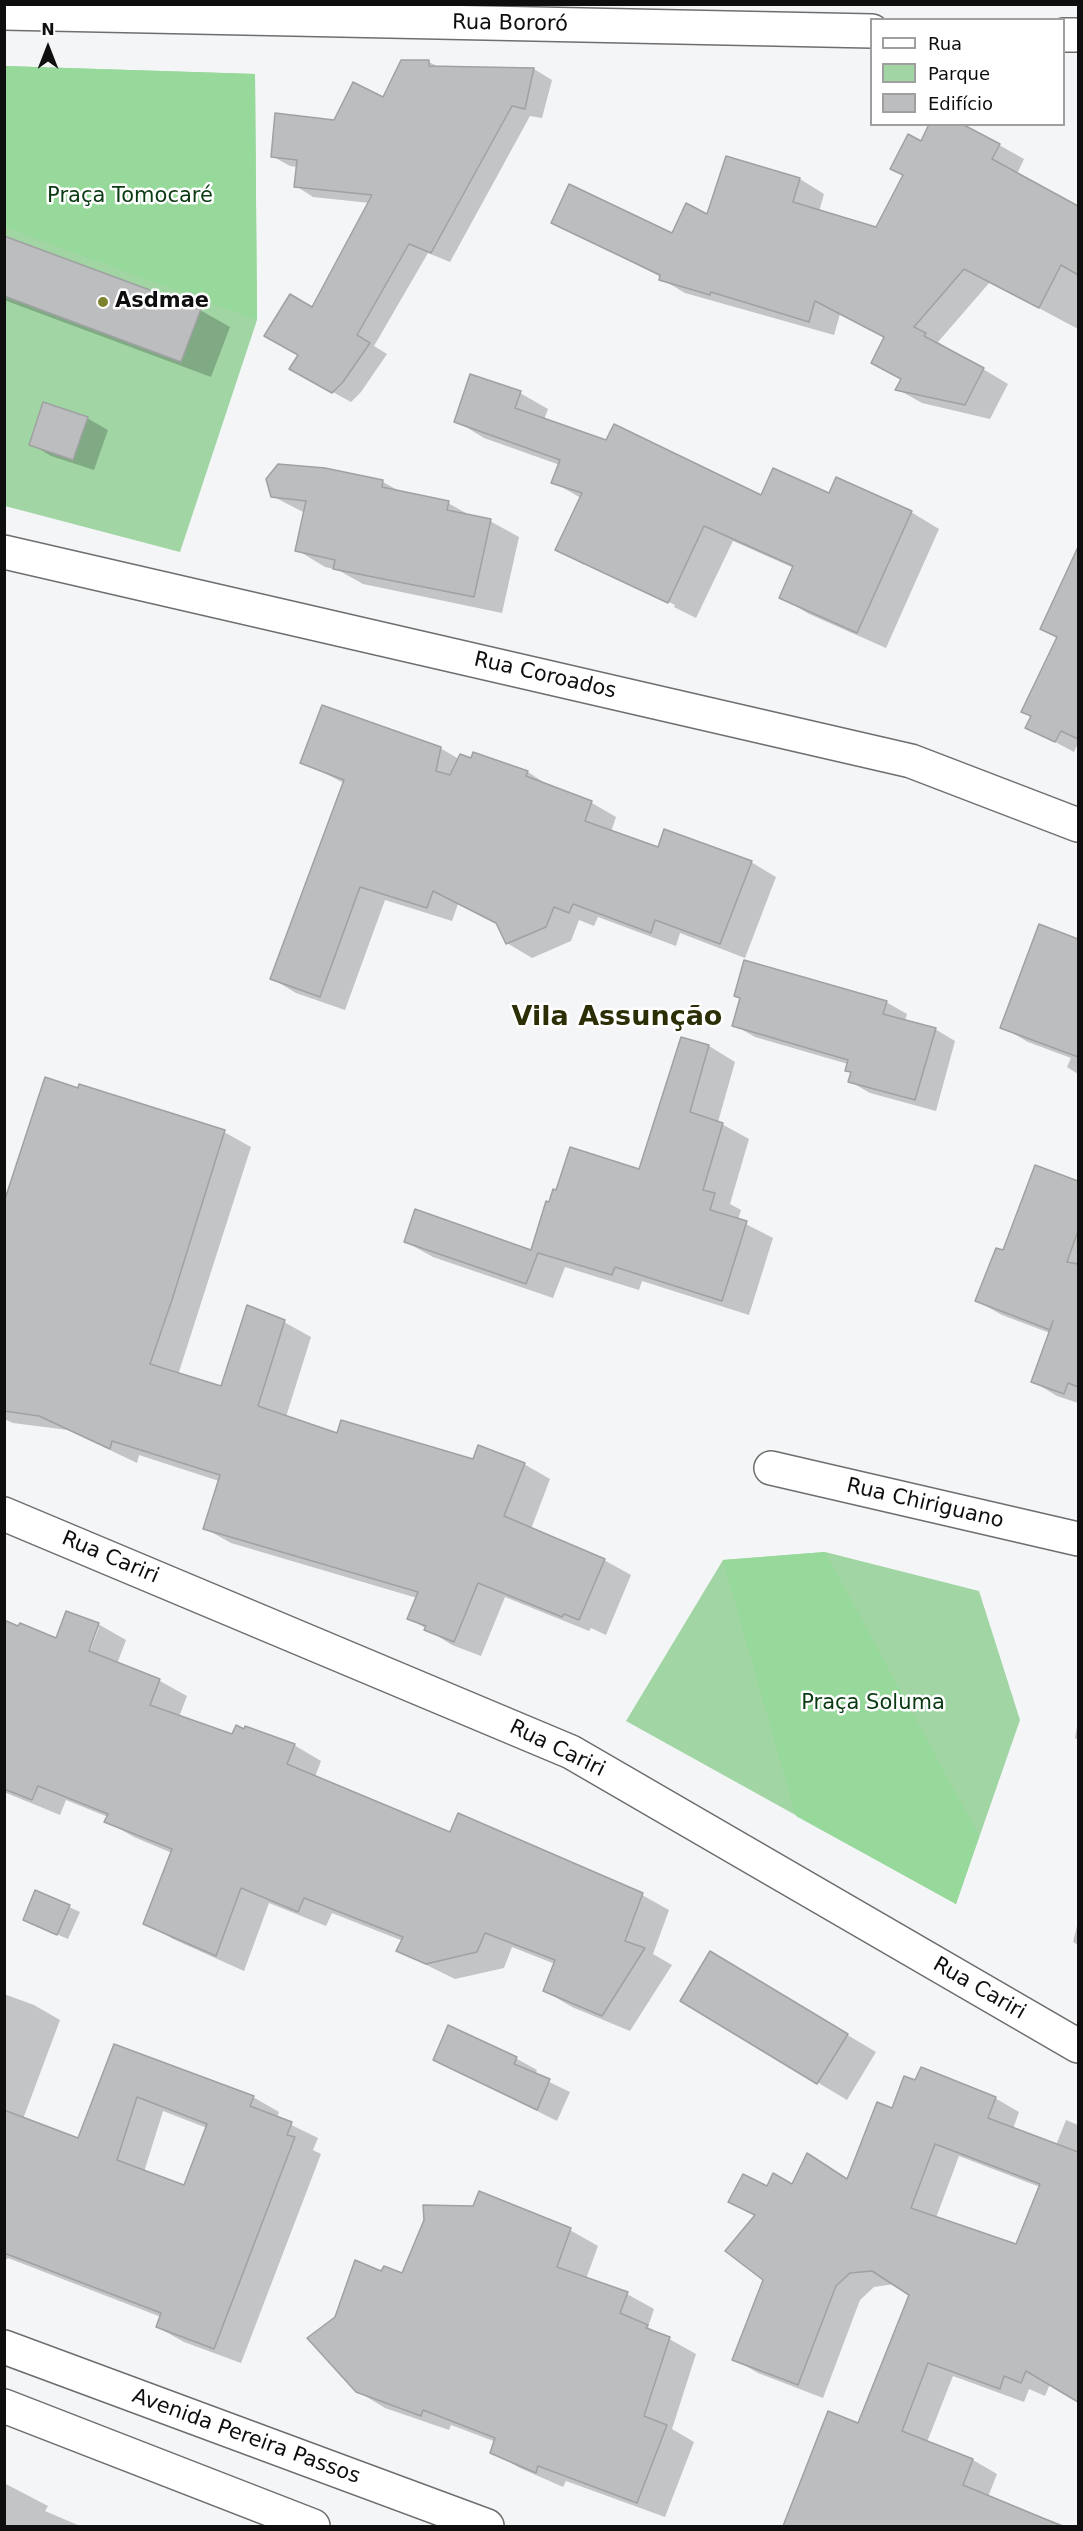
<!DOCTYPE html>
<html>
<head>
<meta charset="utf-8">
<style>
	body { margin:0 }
	#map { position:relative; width:1083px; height:2531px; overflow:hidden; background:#f4f5f7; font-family:"DejaVu Sans",sans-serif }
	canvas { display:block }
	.frame { position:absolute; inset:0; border:6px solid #0e0e0f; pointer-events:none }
	.legend { position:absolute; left:870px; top:18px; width:195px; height:108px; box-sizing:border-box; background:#fff; border:2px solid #9f9f9f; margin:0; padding:8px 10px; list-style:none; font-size:18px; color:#0e0e0f }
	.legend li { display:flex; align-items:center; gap:12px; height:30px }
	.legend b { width:30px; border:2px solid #9f9f9f }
	.north { position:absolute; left:18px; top:18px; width:60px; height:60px; -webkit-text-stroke:4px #fff; paint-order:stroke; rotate:0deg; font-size:16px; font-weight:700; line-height:24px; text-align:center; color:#0e0e0f }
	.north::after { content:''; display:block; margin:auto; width:21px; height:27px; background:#0e0e0f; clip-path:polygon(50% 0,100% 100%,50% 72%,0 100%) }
</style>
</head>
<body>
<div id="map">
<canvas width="1083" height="2531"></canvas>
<div class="frame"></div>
<ul class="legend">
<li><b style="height:8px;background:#fff"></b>Rua</li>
<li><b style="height:16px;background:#a1d5a4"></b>Parque</li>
<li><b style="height:16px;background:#bcbdbe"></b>Edifício</li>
</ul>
<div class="north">N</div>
</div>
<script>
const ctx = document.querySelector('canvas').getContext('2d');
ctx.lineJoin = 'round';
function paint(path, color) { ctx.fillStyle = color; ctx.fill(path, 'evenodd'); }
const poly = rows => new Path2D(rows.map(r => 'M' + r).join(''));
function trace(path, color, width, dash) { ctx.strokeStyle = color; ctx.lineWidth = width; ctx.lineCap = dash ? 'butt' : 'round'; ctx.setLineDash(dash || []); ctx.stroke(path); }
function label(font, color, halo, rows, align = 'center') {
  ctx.font = font + ' "DejaVu Sans",sans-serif'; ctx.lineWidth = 5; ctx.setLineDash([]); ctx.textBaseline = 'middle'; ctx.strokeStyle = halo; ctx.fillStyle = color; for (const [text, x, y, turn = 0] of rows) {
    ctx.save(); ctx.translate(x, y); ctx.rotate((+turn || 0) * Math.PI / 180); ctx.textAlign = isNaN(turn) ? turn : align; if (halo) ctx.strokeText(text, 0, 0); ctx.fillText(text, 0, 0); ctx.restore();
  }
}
paint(poly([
	[4,66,255,74,257,320,180,552,5,506],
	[825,1552,979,1591,1020,1720,956,1904,626,1721,723,1560]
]), '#a1d5a4');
paint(poly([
	[5,66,255,74,257,320,5,227],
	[825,1552,979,1836,956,1904,796,1816,723,1560]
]), '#96d99a');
paint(poly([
	[429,62,439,67,534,69,552,80,542,118,530,116,450,262,428,253,374,346,387,354,361,392,351,402,309,379,300,355,312,309,370,203,313,197,296,186,298,167,290,166,272,156,383,99],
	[922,143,999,145,1024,159,1017,174,1078,207,1078,329,990,282,938,342,1008,384,990,419,922,403,897,389,903,379,886,338,840,314,834,335,685,293,661,279,661,277,553,222,673,235,708,216,800,179,824,194,819,212,877,229],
	[4,238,200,310,230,327,211,377,4,300],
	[520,393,548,409,544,420,762,497,830,495,911,512,939,529,886,648,809,614,781,597,794,568,733,541,696,618,674,607,675,605,584,562,584,565,557,549,581,498,553,482,560,465,484,438,456,421],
	[87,418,108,430,94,470,51,456,31,444],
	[383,482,401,492,448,503,473,517,490,521,519,537,502,613,363,584,338,570,325,567,297,550,305,513,272,496],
	[1067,575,1078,581,1078,743,1074,752,1027,727,1058,638,1042,628],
	[440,748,459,759,528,772,552,788,592,803,616,817,611,832,659,849,751,862,776,877,745,958,680,933,676,946,598,917,594,926,579,920,571,941,532,958,507,943,498,925,458,904,452,921,385,900,345,1010,296,993,271,978,344,783,302,762],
	[1040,926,1078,941,1078,1074,1067,1067,1071,1058,1028,1042,1002,1027],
	[742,999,886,1002,907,1014,905,1021,935,1029,955,1041,936,1111,870,1093,849,1081,852,1073,846,1070,848,1064,755,1037,734,1025],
	[682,1038,709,1046,735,1062,718,1122,749,1139,730,1204,741,1210,738,1220,773,1238,749,1315,642,1281,639,1290,565,1267,553,1298,433,1257,406,1242,531,1252,640,1171],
	[224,1132,251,1147,178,1375,222,1388,284,1322,311,1337,286,1417,338,1435,474,1460,524,1464,550,1479,531,1529,604,1560,631,1575,606,1635,591,1628,589,1631,505,1597,481,1656,452,1645,409,1618,417,1598,231,1543,204,1528,219,1481,139,1455,137,1463,68,1430,13,1423,4,1419,4,1195],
	[1036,1167,1078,1183,1078,1403,1057,1396,1032,1381,1050,1333,1002,1315,977,1301,1003,1252],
	[4,1622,57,1640,98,1624,126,1640,117,1664,160,1681,187,1696,179,1717,233,1736,294,1745,321,1761,315,1777,451,1834,642,1895,669,1910,653,1954,672,1965,630,2031,572,2007,545,1991,555,1964,512,1947,504,1968,455,1979,398,1951,403,1941,332,1913,326,1926,269,1903,244,1971,173,1939,145,1923,172,1853,134,1837,106,1821,108,1817,66,1800,60,1815,4,1792],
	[96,1627,99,1627,87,1659,85,1658],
	[1078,1721,1078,1740,1075,1738],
	[36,1892,80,1912,68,1939,35,1925],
	[1078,1922,1078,1945,1073,1942],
	[740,1971,876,2052,847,2100,682,2001],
	[4,1994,34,2005,60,2020,23,2119,79,2140,114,2046,253,2097,279,2112,277,2118,318,2138,313,2150,321,2154,241,2363,184,2342,157,2327,161,2317,8,2258,4,2262],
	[163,2111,207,2128,184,2187,144,2172],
	[448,2027,517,2059,537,2070,535,2075,570,2092,557,2121,435,2060],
	[916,2082,995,2098,1019,2112,1013,2129,1056,2145,1066,2120,1078,2125,1078,2182,1065,2217,1068,2218,1078,2190,1078,2400,1050,2384,1045,2396,1029,2389,1024,2402,953,2376,927,2442,973,2460,997,2474,988,2497,1066,2526,785,2526,828,2413,859,2425,911,2295,895,2284,874,2287,860,2300,823,2398,758,2373,734,2359,764,2280,756,2217,730,2202,767,2188,793,2186,808,2155,848,2180,892,2110],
	[959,2156,1040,2187,1017,2246,936,2218],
	[570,2230,598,2246,586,2279,627,2294,654,2309,648,2327,696,2354,672,2429,694,2442,665,2517,566,2481,563,2487,520,2468,492,2452,496,2442,451,2425,449,2430,385,2408,357,2391,336,2318,382,2272,403,2275],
	[4,2483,48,2506,45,2511,80,2526,4,2526]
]), '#0003');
const building = poly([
	[401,60,429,60,429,66,534,68,525,109,512,106,431,253,409,244,357,335,370,343,343,382,332,393,289,369,298,355,264,336,290,294,312,307,372,195,294,187,297,160,271,157,275,113,334,120,353,82,383,97,401,60],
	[929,124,962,124,1000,144,992,159,1078,206,1078,275,1061,265,1039,308,964,269,914,327,926,333,924,336,984,368,965,405,895,390,901,379,871,363,884,337,815,301,809,322,711,292,710,295,659,280,660,275,551,223,569,184,672,233,686,203,707,214,726,156,800,178,793,202,876,227,903,175,890,169,908,134,921,141,929,124],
	[4,236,201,309,181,362,4,296,4,236],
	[470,374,521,391,515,408,606,440,614,424,761,495,773,468,829,493,836,477,912,511,857,633,779,598,793,566,704,526,668,603,555,550,582,493,551,483,560,460,454,422,470,374],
	[43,402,88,417,73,460,29,445,43,402],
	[278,464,325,468,383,480,382,487,449,501,447,510,491,519,474,597,333,569,335,560,295,551,306,501,271,497,266,479,278,464],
	[1078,547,1078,739,1061,731,1055,742,1025,728,1031,716,1021,712,1057,637,1040,629,1078,547],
	[322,705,441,747,436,771,450,775,460,754,471,758,473,752,528,771,526,776,592,801,585,821,658,847,664,829,752,861,720,944,655,920,651,933,573,904,569,913,554,907,546,927,506,944,496,923,433,891,427,908,360,887,320,997,270,979,344,780,300,763,322,705],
	[1039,924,1078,939,1078,1057,1000,1028,1039,924],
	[744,960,887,1001,883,1014,936,1028,915,1100,848,1082,851,1072,845,1071,848,1060,732,1026,740,998,734,996,744,960],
	[681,1037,709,1045,690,1112,723,1123,703,1190,715,1193,710,1210,747,1221,722,1301,615,1267,612,1275,538,1253,526,1284,404,1242,415,1209,531,1250,546,1201,549,1202,553,1189,556,1190,570,1147,639,1169,681,1037],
	[45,1077,78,1088,79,1084,225,1130,172,1300,150,1364,221,1386,247,1305,285,1320,258,1406,337,1433,341,1420,473,1459,478,1445,525,1463,504,1516,605,1559,579,1620,564,1614,562,1617,478,1583,454,1642,424,1630,426,1626,407,1619,418,1592,203,1529,220,1475,112,1441,110,1449,39,1416,4,1411,4,1202,45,1077],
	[1035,1165,1078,1181,1078,1231,1067,1262,1078,1264,1078,1387,1068,1383,1064,1394,1031,1382,1053,1321,1050,1330,975,1301,996,1248,1003,1250,1035,1165],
	[66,1611,99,1623,89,1651,160,1679,150,1705,232,1734,236,1725,244,1729,245,1726,295,1744,287,1764,450,1832,458,1813,643,1893,625,1941,645,1948,602,2016,543,1991,555,1960,485,1933,477,1952,426,1964,396,1951,403,1937,304,1898,298,1912,241,1888,216,1956,143,1924,172,1849,104,1822,108,1814,38,1786,32,1800,4,1789,4,1620,18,1626,20,1623,56,1638,66,1611],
	[35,1890,70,1905,57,1935,23,1920,35,1890],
	[710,1951,848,2034,817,2084,680,2001,710,1951],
	[448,2025,517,2057,514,2064,550,2079,537,2110,433,2060,448,2025],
	[114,2044,254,2096,250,2106,292,2122,287,2135,295,2137,214,2349,156,2327,161,2313,4,2253,4,2110,78,2138,114,2044],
	[137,2097,207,2124,184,2185,117,2160,137,2097],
	[921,2067,996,2097,988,2118,1078,2152,1078,2402,1026,2371,1021,2383,1004,2376,1000,2389,928,2363,902,2431,973,2459,963,2485,1062,2526,783,2526,828,2411,858,2423,909,2295,872,2271,850,2273,836,2286,798,2385,732,2360,763,2280,725,2251,755,2215,728,2202,743,2174,767,2186,773,2173,792,2184,807,2153,847,2179,877,2102,892,2108,904,2076,915,2080,921,2067],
	[935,2144,1040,2184,1016,2244,911,2208,935,2144],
	[479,2191,571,2228,557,2267,628,2292,620,2313,648,2325,646,2328,670,2337,644,2416,667,2425,637,2503,538,2466,536,2473,490,2453,495,2438,423,2410,421,2416,356,2392,307,2338,335,2317,355,2260,381,2271,384,2266,402,2273,424,2220,423,2205,473,2206,479,2191]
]);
paint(building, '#bcbdbe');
trace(building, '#9fa1a2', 1.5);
const minor = poly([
	[4,13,872,31],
	[1064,35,1078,35],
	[4,552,911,761,1078,825],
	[771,1468,1078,1539],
	[4,1514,571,1752,1078,2046]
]);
const major = poly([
	[4,2347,487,2526],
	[4,2406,313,2526]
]);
trace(minor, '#6d6e6f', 36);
trace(major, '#6d6e6f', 36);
trace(minor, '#fff', 33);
trace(major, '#fff', 33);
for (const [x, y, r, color] of [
	[103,302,6,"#7c822d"]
]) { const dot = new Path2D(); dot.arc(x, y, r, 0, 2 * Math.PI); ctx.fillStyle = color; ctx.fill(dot); trace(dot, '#fff', 2); }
label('21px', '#0e0e0f', '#fff', [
	["Rua Bororó",510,24,1],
	["Rua Coroados",545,676,13],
	["Rua Chiriguano",925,1504,13],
	["Rua Cariri",110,1558,23],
	["Rua Cariri",557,1749,26],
	["Rua Cariri",979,1989,30],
	["Avenida Pereira Passos",246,2437,20]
]);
label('21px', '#093a12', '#fff', [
	["Praça Tomocaré",130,197],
	["Praça Soluma",873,1704]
]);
label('bold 21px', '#0e0e0f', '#fff', [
	["Asdmae",115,302]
], 'left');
label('bold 27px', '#2c2f05', '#fff', [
	["Vila Assunção",617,1018]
]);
</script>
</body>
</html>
